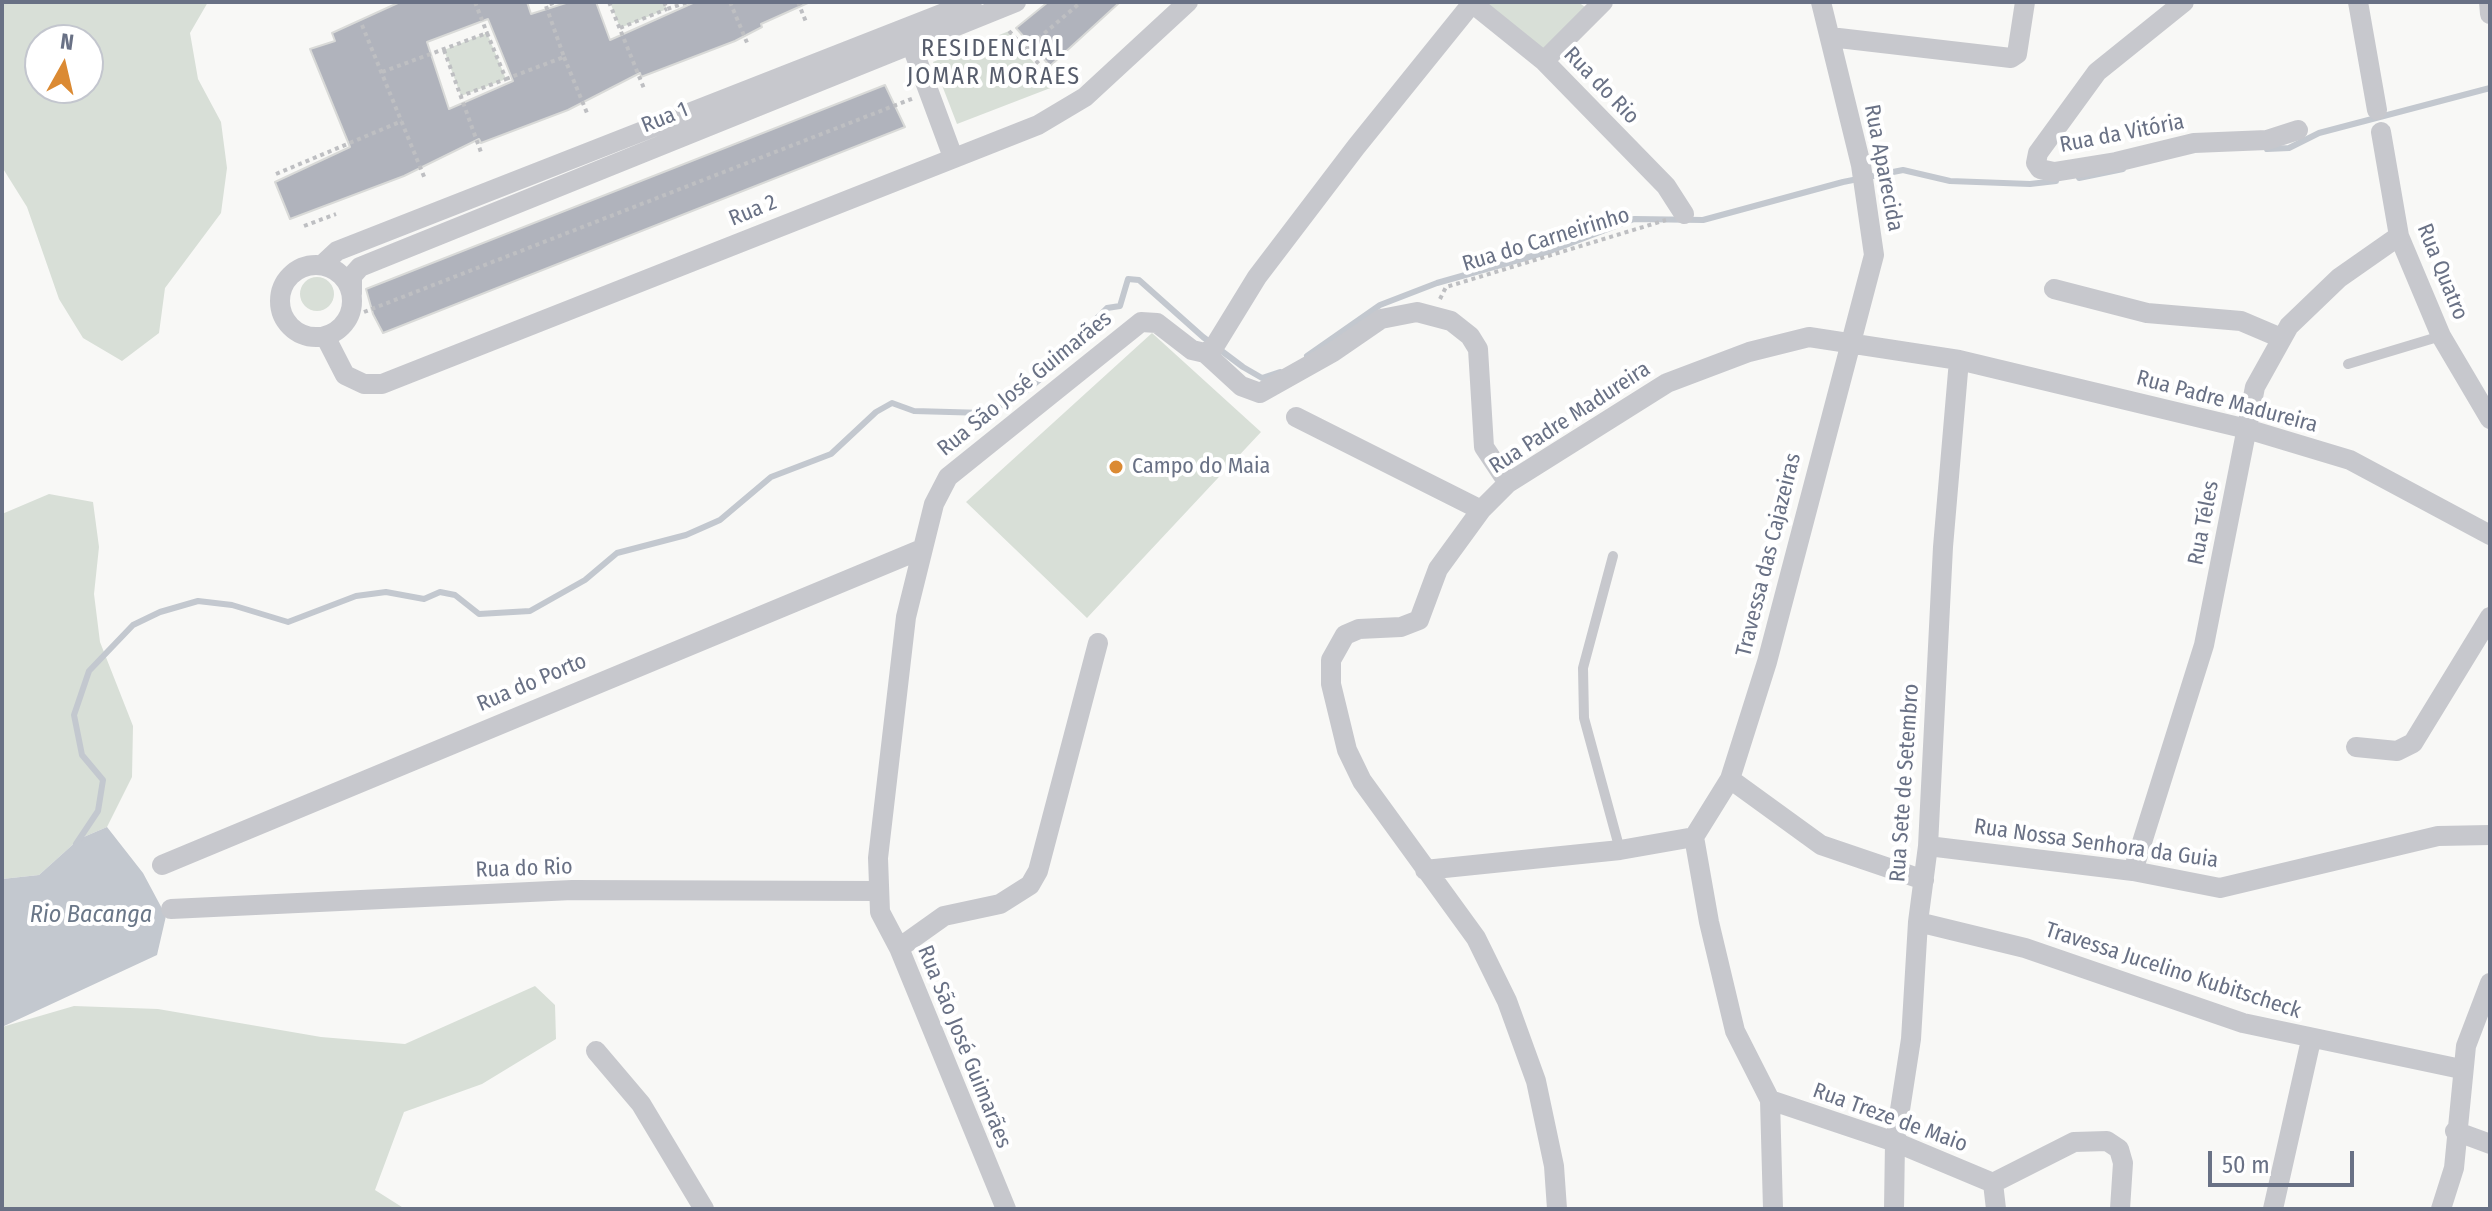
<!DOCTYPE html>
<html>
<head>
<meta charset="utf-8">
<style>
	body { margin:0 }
	#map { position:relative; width:2492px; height:1211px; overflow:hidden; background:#f8f8f6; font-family:"Fira Sans Condensed",sans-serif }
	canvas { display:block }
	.frame { position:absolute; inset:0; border:4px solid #697185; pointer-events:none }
	.north { position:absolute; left:24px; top:24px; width:80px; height:80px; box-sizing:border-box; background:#fff; border:2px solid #c3c6ce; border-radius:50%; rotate:8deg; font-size:22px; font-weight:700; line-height:32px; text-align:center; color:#697185 }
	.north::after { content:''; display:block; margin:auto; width:28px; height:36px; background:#db8a33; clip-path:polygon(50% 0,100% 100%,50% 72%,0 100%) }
	.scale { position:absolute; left:2208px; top:1151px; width:146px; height:36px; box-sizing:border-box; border:4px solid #697185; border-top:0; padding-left:10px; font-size:24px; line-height:28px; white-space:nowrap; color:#697185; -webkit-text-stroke:6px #fff; paint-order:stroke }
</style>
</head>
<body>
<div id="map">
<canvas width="2492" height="1211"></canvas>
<div class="frame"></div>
<div class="north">N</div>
<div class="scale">50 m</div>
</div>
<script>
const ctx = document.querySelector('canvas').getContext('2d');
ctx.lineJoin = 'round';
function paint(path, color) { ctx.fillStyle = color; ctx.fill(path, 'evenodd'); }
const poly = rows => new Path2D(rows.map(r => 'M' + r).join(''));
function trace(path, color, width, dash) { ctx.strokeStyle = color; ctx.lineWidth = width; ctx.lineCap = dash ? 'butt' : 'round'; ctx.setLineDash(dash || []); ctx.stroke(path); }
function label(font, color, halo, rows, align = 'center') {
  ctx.font = font + ' "Fira Sans Condensed",sans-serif'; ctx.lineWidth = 8; ctx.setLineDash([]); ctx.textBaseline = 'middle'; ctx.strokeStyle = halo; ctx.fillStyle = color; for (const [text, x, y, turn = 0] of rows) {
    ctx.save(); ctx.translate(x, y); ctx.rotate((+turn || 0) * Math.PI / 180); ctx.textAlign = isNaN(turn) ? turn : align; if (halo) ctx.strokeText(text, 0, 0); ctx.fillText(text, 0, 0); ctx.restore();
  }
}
paint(poly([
	[2,2,208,2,190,33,198,79,221,122,227,168,221,213,165,288,159,333,122,361,83,338,59,299,27,207,2,167],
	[88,40,88,88,40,88,40,40],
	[610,2,664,2,667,9,620,28],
	[1489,2,1578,2,1588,9,1544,53,1487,5],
	[1009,31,1053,87,957,124,933,62],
	[487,33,506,79,461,96,444,50],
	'300 294a17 17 0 1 1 34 0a17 17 0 1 1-34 0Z',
	[1152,333,1261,432,1087,618,966,502],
	[49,494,93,502,99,547,94,594,100,642,133,726,132,777,107,827,79,839,39,875,2,879,2,514],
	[535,986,555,1005,556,1039,482,1084,404,1112,375,1190,405,1209,2,1209,2,1027,74,1006,158,1009,321,1037,405,1044]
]), '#d8dfd7');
paint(poly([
	[107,827,143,873,166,916,157,955,2,1027,2,879,39,875,79,839]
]), '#c3c8cf');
trace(poly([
	[2267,149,2289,148,2319,133,2490,88],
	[2079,178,2123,169],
	[1307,356,1380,305,1437,283,1550,251,1634,219,1703,220,1843,182,1903,170,1950,181,2030,184,2056,181],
	[76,844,98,811,103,780,82,755,74,715,89,671,133,625,160,612,198,601,232,605,288,622,356,596,386,592,424,599,440,592,455,595,479,614,530,611,585,580,617,553,686,535,720,520,771,477,831,454,876,412,892,403,914,411,985,413,1010,404,1088,340,1095,320,1107,308,1120,306,1128,279,1139,280,1203,337,1243,367,1262,378,1280,372]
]), '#c3c8cf', 6);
const building = poly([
	[400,2,527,2,531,14,569,2,596,2,610,40,695,2,810,2,761,24,762,27,735,41,641,77,640,73,568,110,481,143,479,139,404,176,290,219,275,182,350,147,310,49,335,41,332,33,400,2],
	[488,19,513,81,449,109,427,42,488,19],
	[1048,2,1120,2,1050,66,1016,28,1048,2],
	[885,85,905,127,383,333,373,314,366,289,885,85]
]);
paint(building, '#b0b3bc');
trace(building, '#d9dad8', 2);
trace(poly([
	[475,2,487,33],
	[609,2,645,91],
	[664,2,667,9,688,2],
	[730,2,748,45],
	[798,2,806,22],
	[362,25,425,179],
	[620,28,667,9],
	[1009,31,1048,74],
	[1026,49,1081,2],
	[444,50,482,155],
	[564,57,587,113],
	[382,72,487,33,506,79,461,96],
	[506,79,564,57,546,6,555,2],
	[276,174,402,121],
	[304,226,336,214],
	[1440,299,1446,287,1453,285,1666,220],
	[364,312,914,98]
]), '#bebfc2', 4, [4, 4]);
trace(poly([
	[2348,364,2441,336],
	[1613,556,1583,668,1584,718,1620,850]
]), '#c7c8cd', 10);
trace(poly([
	[2184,2,2097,72,2038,153,2036,163,2040,169,2054,172,2116,162,2194,143,2267,140,2298,130],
	[2358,2,2377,110],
	[2489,2,2490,14],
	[1472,3,1544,61,1666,186,1684,214],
	[907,33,953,157],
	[1830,37,2011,58,2017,54,2025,2],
	[1544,61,1603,2],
	[2381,132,2399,236,2441,336,2490,419],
	'280 301a36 36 0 1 1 72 0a36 36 0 1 1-72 0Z',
	[322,265,337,251,972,2],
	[2054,289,2147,313,2241,321,2281,338],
	[352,294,352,276,360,267,1016,2],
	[325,336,345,375,364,384,382,384,1038,125,1085,97,1188,2],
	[1205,353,1214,347,1257,277,1356,147,1473,2],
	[1296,417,1481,510],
	[2356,747,2397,751,2413,743,2490,617],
	[1730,779,1821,845,1924,880],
	[1928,846,2133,871,2220,888,2438,836,2490,835],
	[162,865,922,549],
	[1425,870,1620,850,1694,837],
	[2133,871,2204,645,2255,387,2289,326,2339,278,2399,236],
	[171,909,572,890,879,891],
	[1918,922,2025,948,2243,1023,2461,1069],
	[899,948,944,916,1000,904,1030,885,1038,871,1098,643],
	[596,1051,641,1104,704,1209],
	[1770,1100,1895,1142,1993,1183,2074,1142,2107,1141,2119,1149,2123,1163,2120,1209],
	[2455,1131,2490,1144],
	[1993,1183,1996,1209],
	[1006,1209,899,948,880,912,878,858,906,617,934,504,948,477,1141,322,1157,323,1192,350,1205,353,1241,386,1260,393,1333,352,1381,319,1417,312,1451,321,1470,336,1478,349,1484,447,1508,483],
	[1557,1209,1554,1166,1536,1081,1507,1001,1476,938,1362,781,1347,750,1331,684,1331,660,1345,635,1359,629,1401,627,1419,620,1438,569,1481,510,1508,483,1667,383,1749,352,1809,337,1959,360,2247,429,2350,460,2490,535],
	[1773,1209,1770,1100,1735,1031,1709,922,1694,837,1730,779,1767,662,1874,255,1861,165,1821,2],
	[1894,1209,1895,1142,1911,1039,1918,922,1928,846,1943,547,1959,360],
	[2273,1209,2311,1040],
	[2441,1209,2454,1168,2466,1046,2490,983]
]), '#c7c8cd', 20);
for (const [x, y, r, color] of [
	[1116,467,8,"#db8a33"]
]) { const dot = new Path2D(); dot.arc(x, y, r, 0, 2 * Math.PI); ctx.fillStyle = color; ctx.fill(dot); trace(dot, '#fff', 3); }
label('22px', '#697185', '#fff', [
	["Rua do Rio",1601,86,46],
	["Rua 1",665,118,-22],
	["Rua da Vitória",2122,134,-11],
	["Rua Aparecida",1883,168,79],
	["Rua 2",753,211,-22],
	["Rua do Carneirinho",1546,240,-17],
	["Rua Quatro",2442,272,68],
	["Rua São José Guimarães",1025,384,-39],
	["Rua Padre Madureira",2227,402,15],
	["Rua Padre Madureira",1570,418,-33],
	["Rua Téles",2204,523,-79],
	["Travessa das Cajazeiras",1769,555,-76],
	["Rua do Porto",532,683,-23],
	["Rua Sete de Setembro",1905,783,-86],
	["Rua Nossa Senhora da Guia",2096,844,8],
	["Rua do Rio",524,869,-2],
	["Travessa Jucelino Kubitscheck",2173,971,18],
	["Rua São José Guimarães",964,1047,68],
	["Rua Treze de Maio",1890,1118,20]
]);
label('22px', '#697185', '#fff', [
	["Campo do Maia",1132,467]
], 'left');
ctx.letterSpacing = '2px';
label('24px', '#565c6b', '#fff', [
	["RESIDENCIAL",994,49],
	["JOMAR MORAES",994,77]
]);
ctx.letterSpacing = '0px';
label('italic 24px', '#6a7788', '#fff', [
	["Rio Bacanga",91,915]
]);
</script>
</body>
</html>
